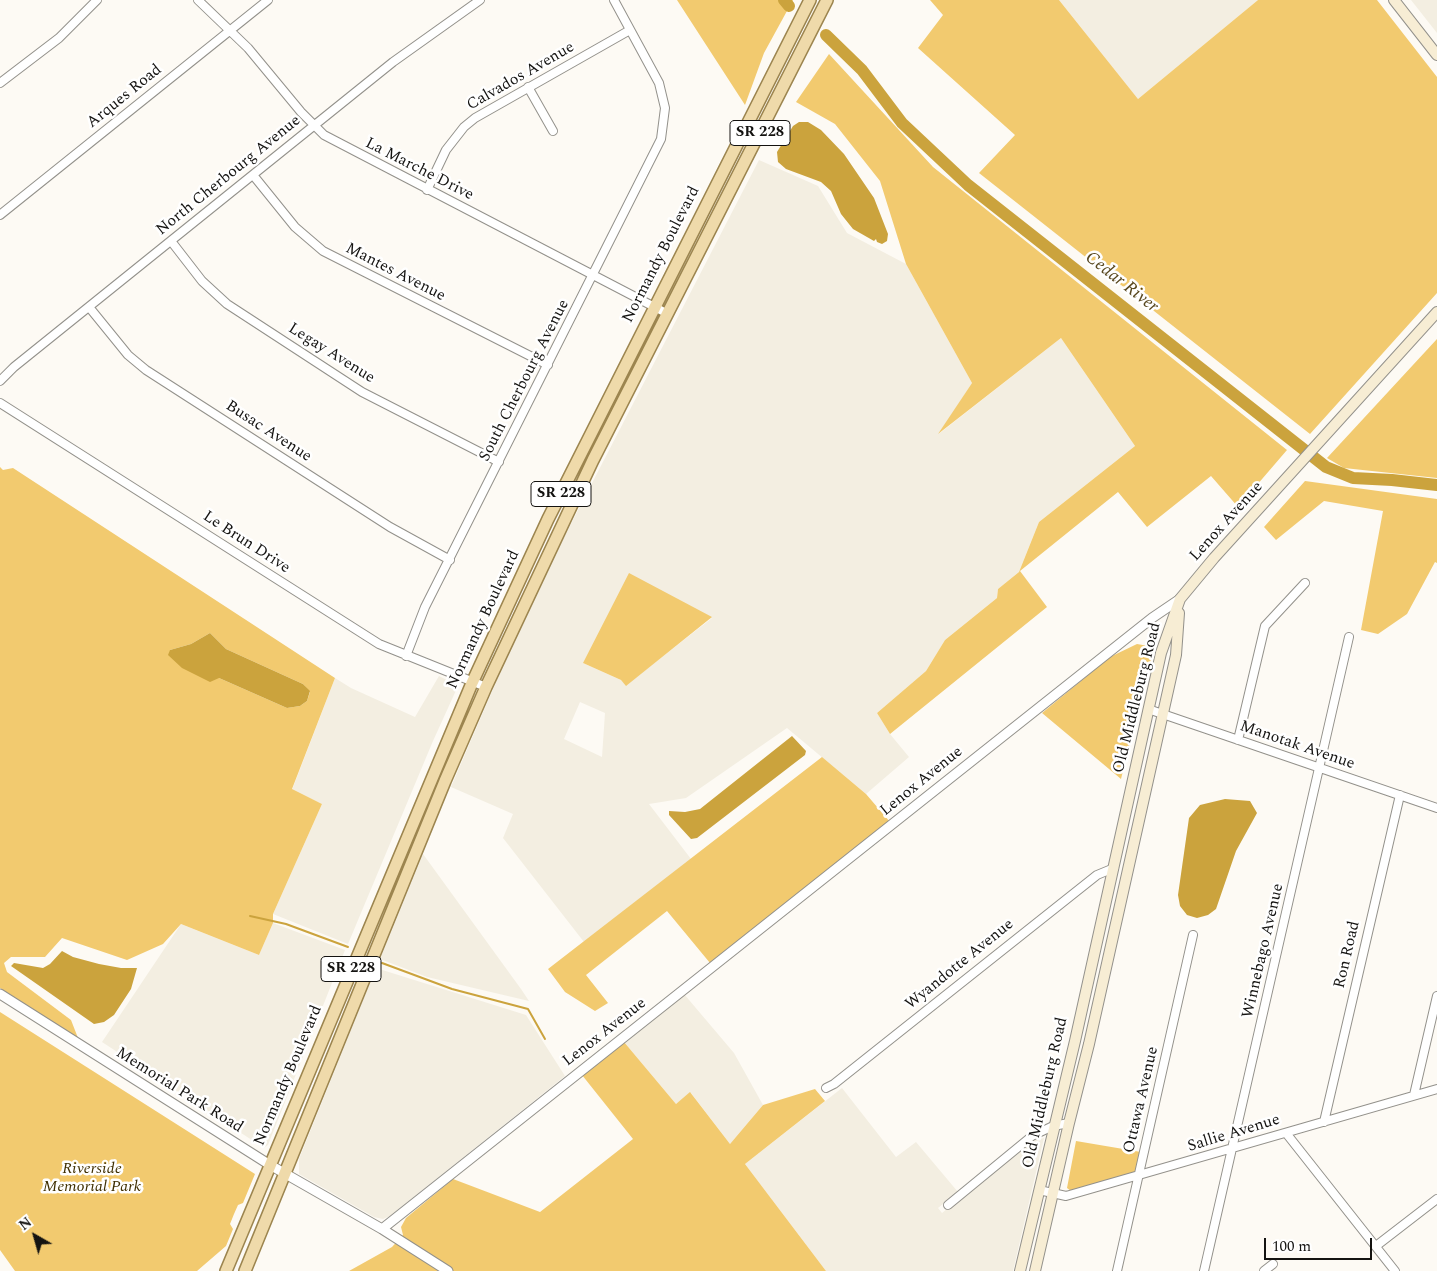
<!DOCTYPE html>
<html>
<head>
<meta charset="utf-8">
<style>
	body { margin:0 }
	#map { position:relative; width:1437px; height:1271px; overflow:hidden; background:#fdfaf4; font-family:Spectral,serif }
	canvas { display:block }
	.north { position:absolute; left:10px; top:1211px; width:50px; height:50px; -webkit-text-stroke:4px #fff; paint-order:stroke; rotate:322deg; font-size:14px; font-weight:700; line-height:20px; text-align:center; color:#141311 }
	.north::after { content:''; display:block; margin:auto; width:18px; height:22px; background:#141311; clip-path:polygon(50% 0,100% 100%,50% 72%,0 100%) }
	.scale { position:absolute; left:1264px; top:1238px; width:108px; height:22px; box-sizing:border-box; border:2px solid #141311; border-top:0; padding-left:6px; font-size:15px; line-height:18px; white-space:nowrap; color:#141311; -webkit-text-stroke:4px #fff; paint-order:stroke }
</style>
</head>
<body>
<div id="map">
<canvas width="1437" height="1271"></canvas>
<div class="north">N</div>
<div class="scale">100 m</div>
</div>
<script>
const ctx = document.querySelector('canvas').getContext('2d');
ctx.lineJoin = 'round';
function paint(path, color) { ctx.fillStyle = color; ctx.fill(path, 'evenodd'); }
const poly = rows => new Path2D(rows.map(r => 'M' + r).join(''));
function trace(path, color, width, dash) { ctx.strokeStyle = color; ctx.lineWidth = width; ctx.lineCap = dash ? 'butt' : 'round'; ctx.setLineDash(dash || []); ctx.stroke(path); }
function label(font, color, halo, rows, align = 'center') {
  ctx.font = font + ' Spectral,serif'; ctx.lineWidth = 5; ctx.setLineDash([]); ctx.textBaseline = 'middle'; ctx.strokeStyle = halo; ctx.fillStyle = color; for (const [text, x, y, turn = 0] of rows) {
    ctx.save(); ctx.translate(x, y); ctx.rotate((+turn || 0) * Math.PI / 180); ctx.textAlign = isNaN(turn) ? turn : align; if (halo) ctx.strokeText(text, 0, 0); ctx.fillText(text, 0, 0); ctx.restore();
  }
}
paint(poly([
	[1059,0,1258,0,1138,99],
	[1411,0,1437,0,1437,33],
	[759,160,818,186,847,233,906,264,972,383,940,433,1061,338,1135,446,1039,522,1019,572,998,589,997,598,945,640,926,671,877,713,890,734,909,757,866,794,787,728,686,798,649,804,691,859,584,942,503,838,513,814,451,787,502,668,559,547],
	[712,618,626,685,621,680,583,663],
	[580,702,605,713,602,757,564,739],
	[439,676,458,686,433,741,348,944,273,914,322,804,292,790,335,678,351,688,415,717],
	[423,854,521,989,529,1001,427,977,380,959],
	[273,923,345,950,268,1145,264,1148,102,1042,181,924,259,955],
	[376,968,526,1015,565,1076,390,1216,383,1219,374,1217,299,1174,299,1159],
	[684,994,734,1053,763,1105,730,1144,691,1093,676,1104,624,1042],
	[842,1088,896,1157,916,1142,958,1192,938,1208,942,1213,1031,1141,1044,1138,1013,1271,826,1271,745,1164]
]), '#f3eee1');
paint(poly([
	[677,0,793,0,764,53,745,105],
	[930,0,1059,0,1138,99,1258,0,1377,0,1437,77,1437,293,1310,434,979,173,1015,135,918,48,943,15],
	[829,54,933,167,1287,450,1238,507,1211,476,1147,527,1118,492,1020,571,1047,607,890,734,877,713,926,671,945,640,997,598,998,589,1019,572,1039,522,1135,446,1061,338,938,434,972,383,906,264,880,181,835,124,796,102],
	[1437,339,1437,478,1344,468,1327,458],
	[0,467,3,470,13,468,335,678,292,789,322,804,273,914,273,923,259,955,181,924,163,944,127,960,62,938,45,957,11,957,4,963,7,972,71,1020,78,1038,0,988],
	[210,633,226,649,303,684,310,692,307,701,300,706,287,708,219,678,170,650,191,644],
	[1305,481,1437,499,1437,563,1435,562,1407,614,1378,634,1361,630,1383,511,1324,501,1276,540,1264,527],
	[629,573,712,617,626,686,621,680,583,663],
	[1137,644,1154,647,1121,779,1042,713,1110,657],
	[822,757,866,794,890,822,710,963,667,911,586,975,608,1003,595,1011,565,992,548,969],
	[0,1012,255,1174,243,1203,238,1205,234,1214,230,1224,233,1229,226,1246,197,1271,15,1271,0,1250],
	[624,1042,676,1104,690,1092,730,1144,763,1105,815,1089,825,1101,745,1164,826,1271,349,1271,392,1247,403,1235,401,1227,406,1218,453,1179,540,1212,633,1139,582,1075],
	[1076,1141,1141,1152,1138,1170,1135,1174,1071,1191,1067,1188]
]), '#f2ca6f');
paint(poly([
	[799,122,808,122,821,130,844,154,874,198,888,234,887,241,882,244,877,242,876,239,874,241,853,229,841,214,831,191,821,182,786,169,778,162,777,152,793,126],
	[210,633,226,649,303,684,310,691,307,701,300,706,287,708,219,678,210,682,182,668,168,655,170,650,191,644],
	[792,736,806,751,805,755,697,838,691,839,669,815,669,811,685,812,700,809],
	[1225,799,1250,801,1257,813,1236,851,1216,909,1208,915,1197,918,1187,915,1180,906,1178,895,1189,818,1200,805],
	[62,951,73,957,99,964,121,968,137,968,131,989,114,1015,104,1022,94,1024,11,966,14,963,43,968,50,964]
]), '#cba33d');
trace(poly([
	[250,916,286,924,348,947],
	[382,963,452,989,528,1009,545,1039]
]), '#cba33d', 2);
trace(poly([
	[784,0,789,6],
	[826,35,862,70,902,123,968,185,1326,467,1353,478,1392,480,1437,485]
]), '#cba33d', 12);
const minor = poly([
	[198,0,248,48,301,112,324,135,668,314],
	[0,83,59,38,97,0],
	[528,87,553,131],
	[253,175,295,227,323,251,548,365],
	[427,190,446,150,464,127,475,118,630,30],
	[0,215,268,0],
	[171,241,202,281,227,304,362,392,499,462],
	[89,307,128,355,146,370,390,527,450,560],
	[0,381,14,367,393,62,480,0],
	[0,403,379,644,486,687],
	[406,656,425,607,661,139,665,108,659,83,614,0],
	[1148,709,1437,808],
	[1238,740,1265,626,1305,583],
	[826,1088,834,1084,1097,875,1114,868],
	[1414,1095,1437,996],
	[1324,1122,1400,795],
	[1286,1133,1395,1271],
	[1039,1190,1066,1196,1437,1089],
	[948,1205,1032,1136,1053,1126,1069,1123],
	[1376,1246,1437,1199],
	[1117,1271,1193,935],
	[1204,1271,1349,637],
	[1264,1271,1273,1264]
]);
const tertiary = poly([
	[0,994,270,1165,382,1229,448,1271],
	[382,1229,1152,618,1180,599]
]);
const secondary = poly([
	[1394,0,1437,55],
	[1020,1271,1075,1041,1161,653,1180,599,1214,558,1437,312],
	[1035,1271,1069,1123,1089,1044,1176,655,1179,613]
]);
const primary = poly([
	[226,1271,472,683,548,519,810,0],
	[245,1271,445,781,486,687,593,460,827,0]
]);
trace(minor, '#93918b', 10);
trace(tertiary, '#93918b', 11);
trace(secondary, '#93918b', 12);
trace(primary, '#9c854f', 14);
trace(minor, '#fff', 8);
trace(tertiary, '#fff', 9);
trace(secondary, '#f7edd4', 10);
trace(primary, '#efdaaa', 11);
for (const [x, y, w] of [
	[760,133,60],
	[561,494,60],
	[351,969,60]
]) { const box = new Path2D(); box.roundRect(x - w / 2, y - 12.5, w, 25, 4); ctx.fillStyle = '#fff'; ctx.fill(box); trace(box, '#141311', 1); }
label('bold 15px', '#141311', null, [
	["SR 228",760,133],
	["SR 228",561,494],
	["SR 228",351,969]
]);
label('16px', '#141311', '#fff', [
	["Calvados Avenue",521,77,-30],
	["Arques Road",125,97,-39],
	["La Marche Drive",419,170,27],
	["North Cherbourg Avenue",229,176,-39],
	["Normandy Boulevard",662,255,-63],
	["Mantes Avenue",395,273,27],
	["Legay Avenue",331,354,32],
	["South Cherbourg Avenue",525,381,-63],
	["Busac Avenue",268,432,33],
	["Lenox Avenue",1227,522,-48],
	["Le Brun Drive",246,543,33],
	["Normandy Boulevard",484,620,-65],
	["Old Middleburg Road",1138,698,-76],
	["Manotak Avenue",1297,746,19],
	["Lenox Avenue",922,782,-39],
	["Winnebago Avenue",1264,951,-77],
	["Ron Road",1348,955,-77],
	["Wyandotte Avenue",960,965,-39],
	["Lenox Avenue",605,1033,-38],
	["Normandy Boulevard",289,1076,-67],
	["Memorial Park Road",179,1091,32],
	["Old Middleburg Road",1046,1093,-77],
	["Ottawa Avenue",1142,1100,-77],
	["Sallie Avenue",1234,1134,-17]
]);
label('italic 16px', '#3f2f02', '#fff', [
	["Riverside",92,1170],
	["Memorial Park",92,1188]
]);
label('italic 18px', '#58471e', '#fff', [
	["Cedar River",1121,283,38]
]);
</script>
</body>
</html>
